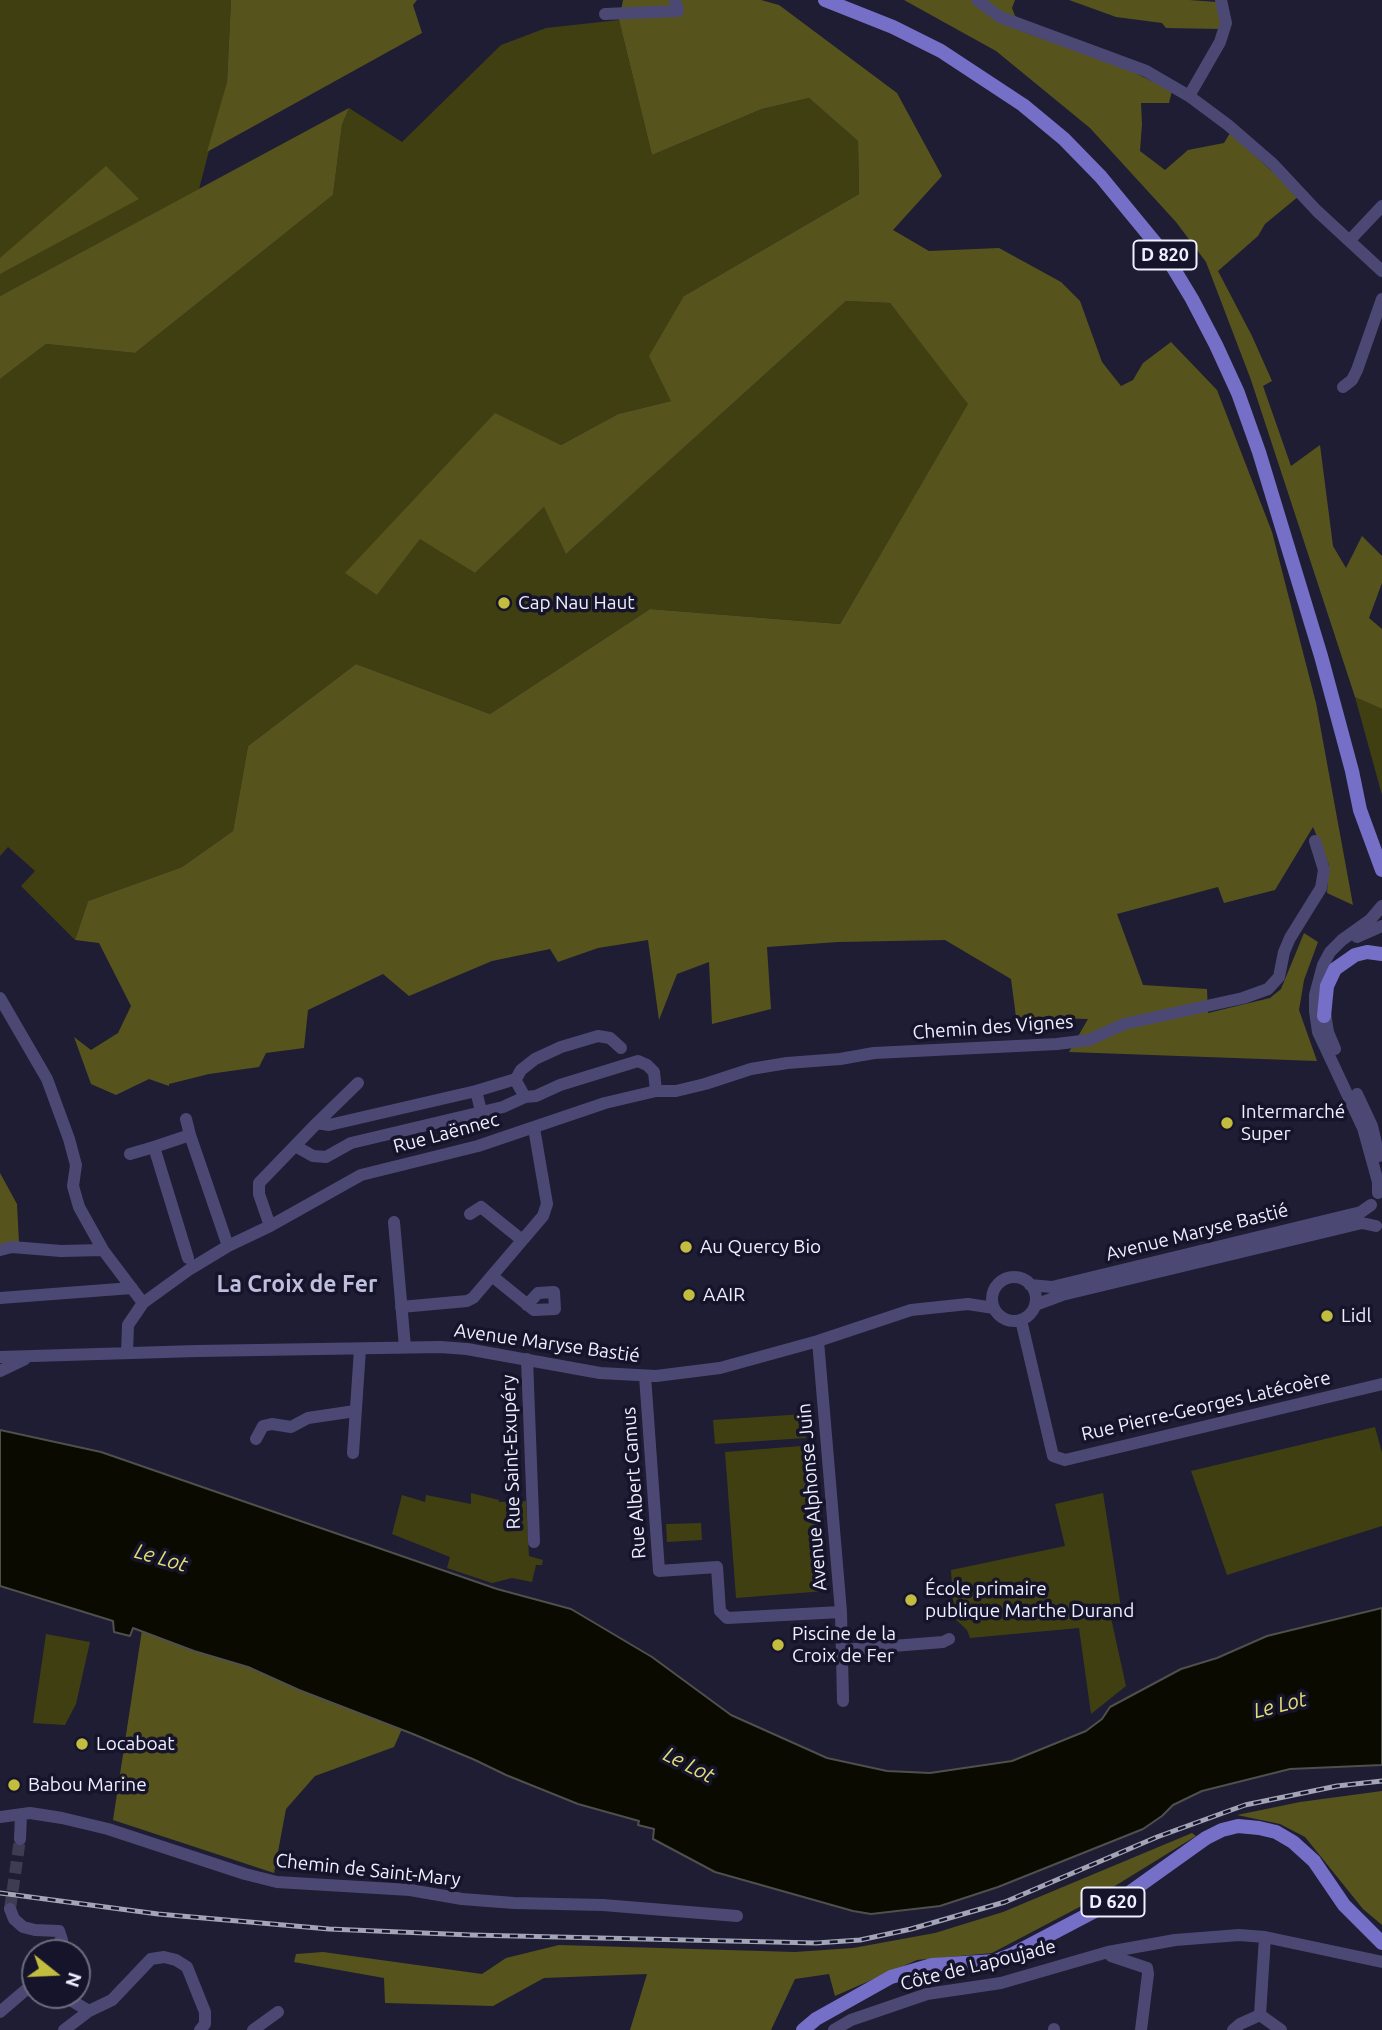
<!DOCTYPE html>
<html>
<head>
<meta charset="utf-8">
<style>
	body { margin:0 }
	#map { position:relative; width:1382px; height:2030px; overflow:hidden; background:#1e1d34; font-family:Ubuntu,sans-serif }
	canvas { display:block }
	.north { position:absolute; left:21px; top:1939px; width:70px; height:70px; box-sizing:border-box; background:#15142a; border:2px solid #6c6c7f; border-radius:50%; rotate:108deg; font-size:19px; font-weight:700; line-height:28px; text-align:center; color:#eeefff }
	.north::after { content:''; display:block; margin:auto; width:24px; height:32px; background:#c2bd3f; clip-path:polygon(50% 0,100% 100%,50% 72%,0 100%) }
</style>
</head>
<body>
<div id="map">
<canvas width="1382" height="2030"></canvas>
<div class="north">N</div>
</div>
<script>
const ctx = document.querySelector('canvas').getContext('2d');
ctx.lineJoin = 'round';
function paint(path, color) { ctx.fillStyle = color; ctx.fill(path, 'evenodd'); }
const poly = rows => new Path2D(rows.map(r => 'M' + r).join(''));
function trace(path, color, width, dash) { ctx.strokeStyle = color; ctx.lineWidth = width; ctx.lineCap = dash ? 'butt' : 'round'; ctx.setLineDash(dash || []); ctx.stroke(path); }
function label(font, color, halo, rows, align = 'center') {
  ctx.font = font + ' Ubuntu,sans-serif'; ctx.lineWidth = 7; ctx.setLineDash([]); ctx.textBaseline = 'middle'; ctx.strokeStyle = halo; ctx.fillStyle = color; for (const [text, x, y, turn = 0] of rows) {
    ctx.save(); ctx.translate(x, y); ctx.rotate((+turn || 0) * Math.PI / 180); ctx.textAlign = isNaN(turn) ? turn : align; if (halo) ctx.strokeText(text, 0, 0); ctx.fillText(text, 0, 0); ctx.restore();
  }
}
paint(poly([
	[0,0,231,0,227,82,199,189,0,296],
	[619,20,652,155,762,109,809,98,858,141,859,194,684,296,671,401,618,414,561,445,495,414,377,595,420,538,475,573,544,507,567,553,846,301,890,303,969,403,840,624,650,609,490,714,356,664,248,746,233,831,182,867,88,901,75,940,21,886,35,871,8,847,0,856,0,379,46,344,135,353,333,195,342,125,349,108,402,142,501,45,546,28],
	[1355,697,1382,709,1382,795],
	[804,1414,806,1438,715,1444,713,1420],
	[1375,1427,1382,1453,1382,1526,1227,1575,1191,1471],
	[814,1445,825,1591,736,1598,725,1452],
	[471,1493,499,1500,499,1502,526,1501,529,1556,543,1560,542,1565,536,1565,532,1582,512,1578,492,1583,447,1568,450,1557,392,1534,402,1495,425,1502,426,1495,471,1504],
	[1103,1493,1122,1614,1111,1618,1126,1686,1091,1714,1079,1628,970,1638,967,1630,954,1618,951,1570,1065,1546,1055,1504],
	[701,1523,702,1540,667,1542,666,1524],
	[46,1634,90,1642,76,1704,65,1725,33,1723]
]), '#403f12');
paint(poly([
	[231,0,417,0,413,5,422,33,207,152,227,82],
	[623,0,761,0,779,5,897,93,942,176,893,230,929,251,999,248,1061,282,1080,301,1102,362,1121,386,1133,380,1143,363,1171,342,1217,390,1272,532,1316,703,1353,905,1327,893,1329,865,1313,827,1275,890,1224,903,1218,887,1117,914,1143,985,1207,989,1208,1013,1270,998,1281,989,1304,933,1318,942,1304,980,1299,1010,1317,1061,1069,1052,1088,1019,1016,1017,1011,979,945,940,838,942,767,947,771,1009,712,1024,709,962,677,974,659,1020,648,940,598,948,558,962,550,949,492,961,409,996,383,974,308,1010,304,1048,266,1053,259,1067,209,1074,169,1084,169,1086,149,1079,116,1095,91,1084,74,1037,91,1050,118,1033,131,1006,99,943,75,940,88,901,182,867,233,831,248,746,356,664,490,714,650,609,840,624,968,404,890,303,846,301,566,554,544,507,475,573,420,539,377,595,345,573,495,413,561,445,618,414,671,401,649,356,684,296,859,194,858,141,809,98,762,109,652,155,619,20],
	[904,0,1015,0,1012,8,1021,31,1131,71,1172,91,1169,103,1141,103,1142,124,1140,151,1165,170,1188,150,1224,143,1230,133,1299,196,1265,224,1258,236,1218,271,1252,336,1272,381,1263,386,1291,466,1320,445,1333,546,1346,568,1362,536,1382,556,1382,583,1369,618,1382,629,1382,709,1355,697,1251,380,1206,262,1176,222,1090,128,996,51],
	[1069,0,1189,0,1217,2,1224,21,1220,29,1166,28,1162,23,1116,17],
	[349,108,342,125,333,195,135,353,46,344,0,379,0,296],
	[106,166,139,199,0,274,0,258],
	[0,1173,17,1204,19,1243,0,1247],
	[142,1630,194,1651,248,1667,299,1690,402,1729,394,1747,315,1776,286,1809,274,1873,113,1820],
	[1382,1791,1382,1925,1363,1909,1305,1837,1280,1824,1237,1815,1300,1802],
	[1192,1833,1196,1836,1089,1902,992,1953,917,1960,835,1996,829,1974,795,1979,771,2030,630,2030,647,1974,544,1978,493,2006,385,2003,384,1978,294,1962,296,1954,323,1952,482,1974,506,1958,559,1945,795,1952,853,1948,935,1933,1003,1912]
]), '#56541c');
const water = poly([
	[0,1430,101,1452,497,1589,571,1609,652,1657,731,1715,827,1758,887,1771,930,1773,1012,1761,1086,1731,1102,1719,1110,1707,1181,1669,1217,1658,1267,1636,1382,1608,1382,1765,1290,1769,1202,1791,1173,1805,1162,1816,1143,1829,998,1887,940,1906,871,1914,853,1911,715,1872,653,1839,654,1829,638,1825,639,1821,578,1804,506,1775,475,1760,413,1734,299,1690,248,1667,194,1651,133,1628,130,1636,114,1632,113,1621,0,1586,0,1430]
]);
paint(water, '#0b0a00');
trace(water, '#4f4f4c', 2);
trace(poly([
	[10,1909,20,1839]
]), '#3d3c52', 12, [12, 6]);
trace(poly([
	[977,0,1000,17,1146,71,1189,96,1228,125,1273,164,1317,211,1382,271],
	[605,14,678,11,675,0],
	[1189,96,1220,42,1226,23,1221,0],
	[1350,240,1382,206],
	[1343,387,1352,380,1357,370,1382,299],
	[1357,937,1382,926],
	[0,998,47,1079,69,1139,76,1165,73,1186,79,1207,103,1250,143,1303],
	[1324,1007,1328,1032,1335,1049],
	[621,1048,610,1038,598,1036,561,1047,535,1059,521,1070,516,1079,517,1083,525,1097,536,1096,560,1085,638,1061,647,1065,654,1072,656,1091],
	[476,1091,516,1079],
	[1357,1094,1372,1126,1379,1156],
	[186,1119,190,1135],
	[317,1123,358,1083],
	[295,1146,313,1156,326,1157,351,1143,503,1107,525,1097],
	[130,1154,154,1147],
	[1378,1193,1378,1182,1363,1128,1318,1032,1315,1011,1315,995,1323,965,1330,952,1342,940,1370,920,1382,906],
	[470,1214,481,1207,522,1240],
	[394,1222,405,1347],
	[270,1226,259,1194,259,1183,317,1123,329,1125,476,1091,481,1111],
	[0,1250,12,1247,61,1251,103,1250],
	[188,1258,154,1147,190,1135,228,1246],
	[492,1276,534,1310,555,1309,554,1292,538,1293,527,1305],
	'992 1299a22 22 0 1 1 44 0a22 22 0 1 1-44 0Z',
	[1030,1285,1052,1287,1361,1212,1371,1205],
	[0,1298,132,1288],
	[1035,1305,1062,1295,1362,1223,1376,1226],
	[401,1307,467,1301,473,1298,543,1216,547,1204,534,1128],
	[1021,1320,1053,1456,1065,1460,1382,1384],
	[818,1341,841,1612,843,1701],
	[127,1353,128,1325,143,1303,190,1269,228,1246,270,1226,361,1175,478,1146,605,1103,656,1091,676,1091,705,1084,751,1069,787,1063,840,1059,874,1053,1057,1044,1089,1040,1124,1024,1243,998,1268,989,1279,977,1284,952,1290,938,1321,888,1324,870,1315,841],
	[0,1357,197,1351,440,1347,467,1349,600,1373,656,1376,720,1368,818,1341,911,1310,968,1304,994,1308],
	[527,1359,534,1542],
	[0,1371,25,1359],
	[645,1376,659,1571,717,1567,720,1611,727,1618,841,1612],
	[256,1439,263,1426,272,1424,291,1427,308,1418,355,1411],
	[353,1453,360,1349],
	[843,1650,943,1642,949,1639],
	[0,1817,30,1813,62,1818,108,1829,245,1874,277,1882,410,1890,462,1899,514,1903,603,1905,737,1916],
	[20,1839,21,1815],
	[10,1909,14,1919,23,1927,35,1930,59,1931,62,1940,55,1953],
	[1265,1937,1260,2015,1281,2030],
	[1108,1952,1111,1956,1147,1968,1148,1974,1141,2030],
	[62,1995,89,2011,112,2000,151,1959,164,1957,176,1960,187,1967,205,2012,205,2024,200,2030],
	[0,2012,35,1982],
	[64,2030,89,2011],
	[253,2030,278,2012],
	[834,2030,851,2020,927,1994,1001,1983,1108,1952,1175,1940,1239,1935,1265,1937,1382,1962],
	[1054,2030,1054,2029],
	[1233,2030,1240,2024,1260,2015]
]), '#4b4974', 12);
trace(poly([
	[825,0,893,27,941,51,1023,105,1064,139,1101,177,1166,256,1192,299,1216,345,1238,393,1259,452,1321,656,1352,771,1360,810,1382,870],
	[1324,1016,1327,986,1335,969,1355,955,1367,952,1382,954],
	[803,2030,816,2019,891,1977,932,1965,995,1961,1013,1954,1129,1893,1206,1838,1222,1830,1238,1826,1259,1828,1276,1832,1293,1842,1314,1861,1344,1905,1382,1943]
]), '#766fc7', 14);
const rail = poly([
	[0,1893,158,1914,329,1929,471,1935,816,1943,860,1940,911,1929,1005,1902,1157,1837,1245,1805,1337,1786,1382,1781]
]);
trace(rail, '#a3a4b6', 5);
trace(rail, '#15142a', 2.5, [8]);
for (const [x, y, r, color] of [
	[504,603,7,"#c2bd3f"],
	[1227,1123,7,"#c2bd3f"],
	[686,1247,7,"#c2bd3f"],
	[689,1295,7,"#c2bd3f"],
	[1327,1316,7,"#c2bd3f"],
	[911,1600,7,"#c2bd3f"],
	[778,1645,7,"#c2bd3f"],
	[82,1744,7,"#c2bd3f"],
	[14,1785,7,"#c2bd3f"]
]) { const dot = new Path2D(); dot.arc(x, y, r, 0, 2 * Math.PI); ctx.fillStyle = color; ctx.fill(dot); trace(dot, '#15142a', 2.5); }
for (const [x, y, w] of [
	[1165,255,63],
	[1113,1902,63]
]) { const box = new Path2D(); box.roundRect(x - w / 2, y - 14.5, w, 29, 5); ctx.fillStyle = '#15142a'; ctx.fill(box); trace(box, '#eeefff', 2); }
label('bold 18px', '#eeefff', null, [
	["D 820",1165,255],
	["D 620",1113,1902]
]);
label('19px', '#eeefff', '#15142a', [
	["Cap Nau Haut",518,603],
	["Intermarché",1241,1112],
	["Super",1241,1134],
	["Au Quercy Bio",700,1247],
	["AAIR",703,1295],
	["Lidl",1341,1316],
	["École primaire",925,1589],
	["publique Marthe Durand",925,1611],
	["Piscine de la",792,1634],
	["Croix de Fer",792,1656],
	["Locaboat",96,1744],
	["Babou Marine",28,1785]
], 'left');
label('19px', '#eeefff', '#15142a', [
	["Chemin des Vignes",993,1027,-4],
	["Rue Laënnec",446,1133,-15],
	["Avenue Maryse Bastié",1197,1232,-14],
	["Avenue Maryse Bastié",547,1343,8],
	["Rue Pierre-Georges Latécoère",1206,1406,-13],
	["Rue Saint-Exupéry",511,1452,-92],
	["Rue Albert Camus",634,1483,-94],
	["Avenue Alphonse Juin",812,1497,-95],
	["Chemin de Saint-Mary",368,1870,6],
	["Côte de Lapoujade",978,1965,-14]
]);
label('italic 21px', '#e0dd77', '#15142a', [
	["Le Lot",161,1558,16],
	["Le Lot",1280,1705,-14],
	["Le Lot",689,1765,27]
]);
label('bold 23px', '#bebedd', '#15142a', [
	["La Croix de Fer",297,1284]
]);
</script>
</body>
</html>
